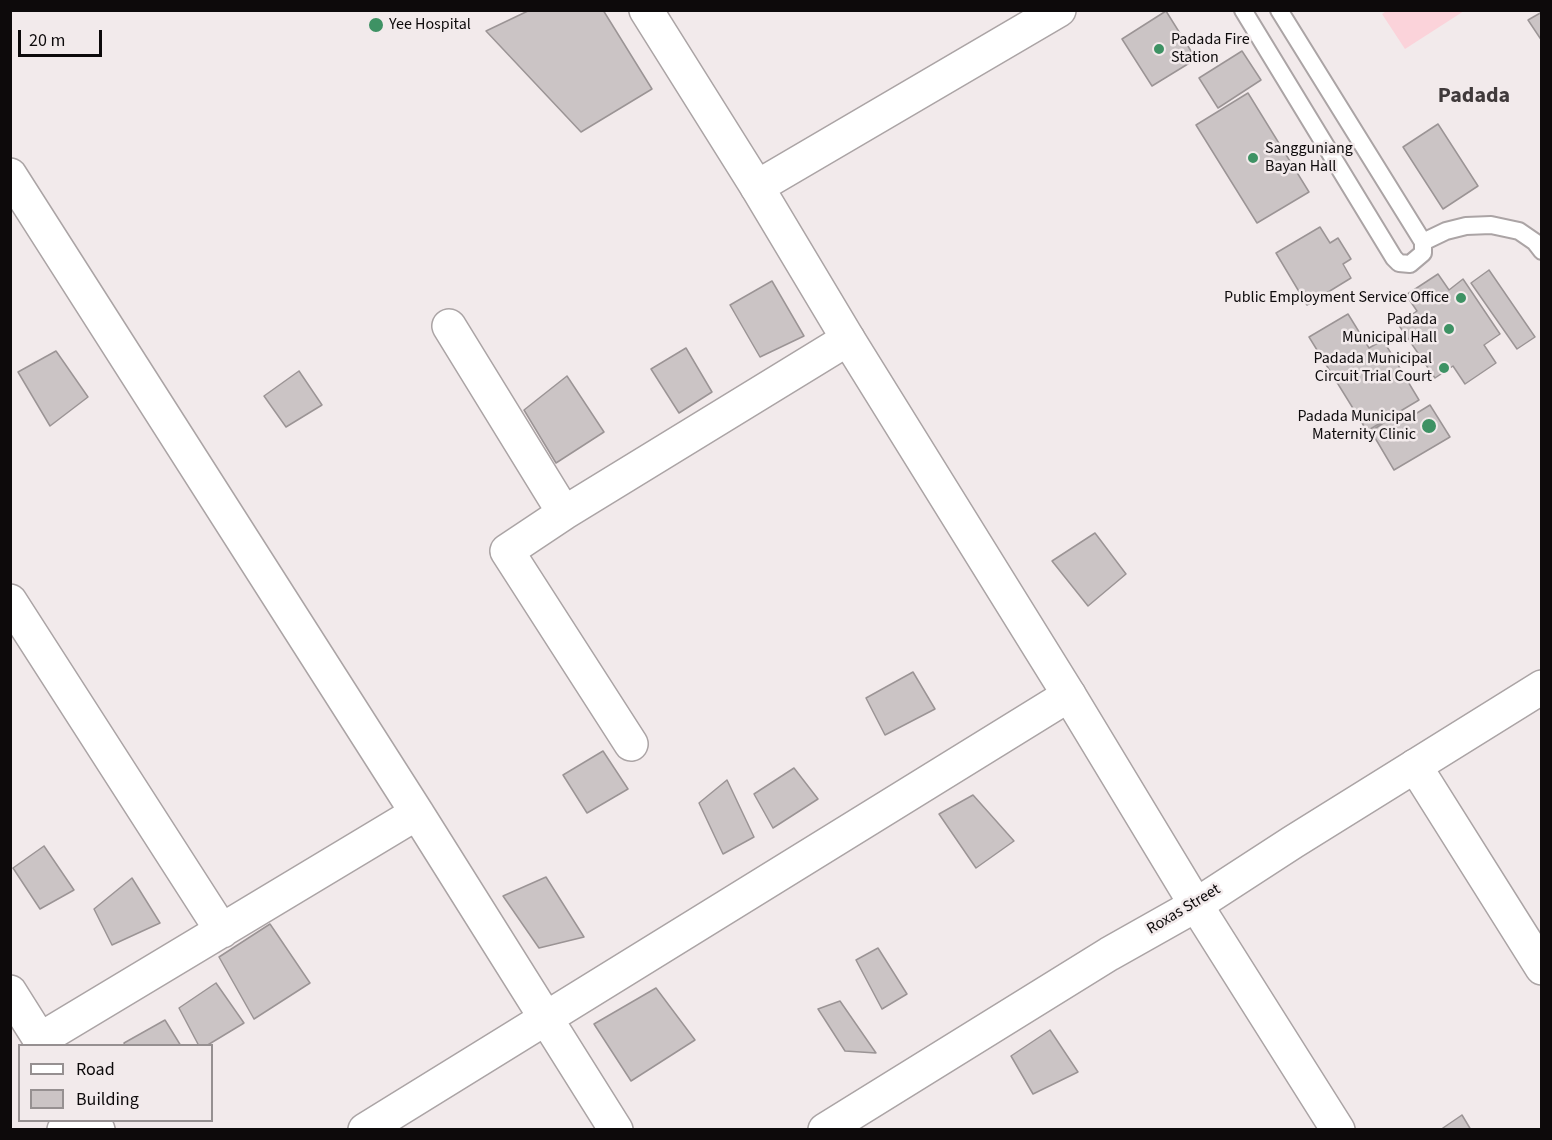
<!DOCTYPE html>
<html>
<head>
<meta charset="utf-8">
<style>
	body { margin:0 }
	#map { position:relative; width:1552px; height:1140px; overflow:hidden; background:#f2eaeb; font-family:"Source Sans 3",sans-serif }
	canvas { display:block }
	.frame { position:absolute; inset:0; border:12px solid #0d0a0b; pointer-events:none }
	.legend { position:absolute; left:18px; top:1044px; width:195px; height:78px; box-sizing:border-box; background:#f2eaeb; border:2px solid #969091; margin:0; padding:8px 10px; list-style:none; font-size:18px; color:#0d0a0b }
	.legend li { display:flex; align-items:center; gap:12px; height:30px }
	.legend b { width:30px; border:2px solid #969091 }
	.scale { position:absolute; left:18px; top:30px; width:84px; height:27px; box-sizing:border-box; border:3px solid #0d0a0b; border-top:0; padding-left:8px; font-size:18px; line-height:21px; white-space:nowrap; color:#0d0a0b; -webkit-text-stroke:4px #f2eaeb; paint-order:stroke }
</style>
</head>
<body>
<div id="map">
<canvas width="1552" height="1140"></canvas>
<div class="frame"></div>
<ul class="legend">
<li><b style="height:8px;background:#fff"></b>Road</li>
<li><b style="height:16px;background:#cbc4c5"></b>Building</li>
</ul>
<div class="scale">20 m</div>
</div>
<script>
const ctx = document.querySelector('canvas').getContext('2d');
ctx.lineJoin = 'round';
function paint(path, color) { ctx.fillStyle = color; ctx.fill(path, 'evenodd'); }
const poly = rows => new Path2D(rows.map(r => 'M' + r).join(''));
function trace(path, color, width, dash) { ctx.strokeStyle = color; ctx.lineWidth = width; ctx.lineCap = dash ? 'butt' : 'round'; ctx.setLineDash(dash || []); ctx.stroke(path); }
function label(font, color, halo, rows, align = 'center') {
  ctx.font = font + ' "Source Sans 3",sans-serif'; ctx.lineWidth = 5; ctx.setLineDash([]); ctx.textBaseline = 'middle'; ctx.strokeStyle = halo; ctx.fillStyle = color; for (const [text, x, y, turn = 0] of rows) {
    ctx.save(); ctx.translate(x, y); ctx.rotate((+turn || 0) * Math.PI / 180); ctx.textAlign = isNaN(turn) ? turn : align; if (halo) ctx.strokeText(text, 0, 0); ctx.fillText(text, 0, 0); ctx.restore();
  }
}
paint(poly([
	[1388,10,1464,10,1464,11,1405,49,1382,14]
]), '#fbd3da');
const building = poly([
	[530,10,603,10,652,89,581,132,486,31,530,10],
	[1166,11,1196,59,1152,86,1122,39,1166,11],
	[1542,12,1542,41,1528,20,1542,12],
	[1242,51,1261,80,1218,108,1199,78,1242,51],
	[1248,93,1309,192,1257,223,1196,125,1248,93],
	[1438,124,1478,186,1443,209,1403,147,1438,124],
	[1320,227,1330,243,1338,238,1351,259,1343,264,1351,278,1307,305,1276,253,1320,227],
	[1489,270,1535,337,1517,349,1471,283,1489,270],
	[1438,274,1449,290,1463,279,1500,334,1484,345,1496,363,1465,384,1453,366,1435,378,1398,324,1417,311,1406,295,1438,274],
	[772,281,804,336,760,357,730,305,772,281],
	[1348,314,1369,348,1383,340,1419,400,1367,431,1309,337,1348,314],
	[686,348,712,392,679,413,651,369,686,348],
	[56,351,88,397,50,426,18,372,56,351],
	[299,371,322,405,286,427,264,396,299,371],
	[567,376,604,432,556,463,524,410,567,376],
	[1430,405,1450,437,1394,470,1371,431,1399,413,1404,421,1430,405],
	[1095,533,1126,574,1088,606,1052,561,1095,533],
	[913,672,935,709,885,735,866,698,913,672],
	[603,751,628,789,587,813,563,775,603,751],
	[794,768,818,799,773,828,754,794,794,768],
	[727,780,754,837,723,854,699,803,727,780],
	[973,795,1014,841,976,868,939,814,973,795],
	[44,846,74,890,40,909,13,868,44,846],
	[546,877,584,937,539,948,503,896,546,877],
	[132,878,160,923,112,945,94,909,132,878],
	[270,924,310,983,254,1019,219,957,270,924],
	[878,948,907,994,882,1009,856,960,878,948],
	[216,983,244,1023,206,1046,199,1046,179,1008,216,983],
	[656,988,695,1040,631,1081,594,1024,656,988],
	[840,1001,876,1053,845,1051,818,1009,840,1001],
	[165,1020,181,1046,125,1046,124,1043,165,1020],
	[1050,1030,1078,1072,1033,1094,1011,1056,1050,1030],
	[1462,1115,1471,1130,1440,1130,1462,1115]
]);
paint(building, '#cbc4c5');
trace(building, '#9b9495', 1.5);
const service = poly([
	[1243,10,1394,258,1399,263,1410,264,1423,253,1423,242,1279,10],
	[1423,242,1446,231,1466,226,1491,225,1519,231,1535,242,1542,251]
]);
const minor = poly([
	[646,10,757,187],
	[10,175,417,813,616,1130],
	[449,326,564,513,848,339],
	[564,513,507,551,631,744],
	[10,601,222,931],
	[1415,766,1542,968],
	[1196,905,1338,1130],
	[41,1039,417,813],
	[64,1130,79,1120],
	[365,1130,1069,695]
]);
const tertiary = poly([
	[1059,10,757,187,848,339,1069,695,1196,905],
	[825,1130,1109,954,1196,905,1293,842,1542,687]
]);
const secondary = poly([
	[10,992,44,1046],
	[92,1120,98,1130]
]);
trace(service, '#aba4a5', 20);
trace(minor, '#aba4a5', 36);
trace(tertiary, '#aba4a5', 36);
trace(secondary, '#aba4a5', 36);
trace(service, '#fff', 16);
trace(minor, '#fff', 33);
trace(tertiary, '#fff', 33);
trace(secondary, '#fff', 33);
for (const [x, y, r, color] of [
	[376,25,8,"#3e9264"],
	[1159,49,6,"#3e9264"],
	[1253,158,6,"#3e9264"],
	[1461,298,6,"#3e9264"],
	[1449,329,6,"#3e9264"],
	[1444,368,6,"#3e9264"],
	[1429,426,8,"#3e9264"]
]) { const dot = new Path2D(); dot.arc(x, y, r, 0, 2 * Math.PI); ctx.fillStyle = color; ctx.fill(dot); trace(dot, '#f2eaeb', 2); }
label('16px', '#0d0a0b', '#f2eaeb', [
	["Yee Hospital",389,25,"left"],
	["Padada Fire",1171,40,"left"],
	["Station",1171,58,"left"],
	["Sangguniang",1265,149,"left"],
	["Bayan Hall",1265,167,"left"],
	["Public Employment Service Office",1449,298],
	["Padada",1437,320],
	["Municipal Hall",1437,338],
	["Padada Municipal",1432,359],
	["Circuit Trial Court",1432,377],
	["Padada Municipal",1416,417],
	["Maternity Clinic",1416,435]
], 'right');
label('16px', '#0d0a0b', '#f2eaeb', [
	["Roxas Street",1184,910,-31]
]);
label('bold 22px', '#403a3b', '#f2eaeb', [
	["Padada",1474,97]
]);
</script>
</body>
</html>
